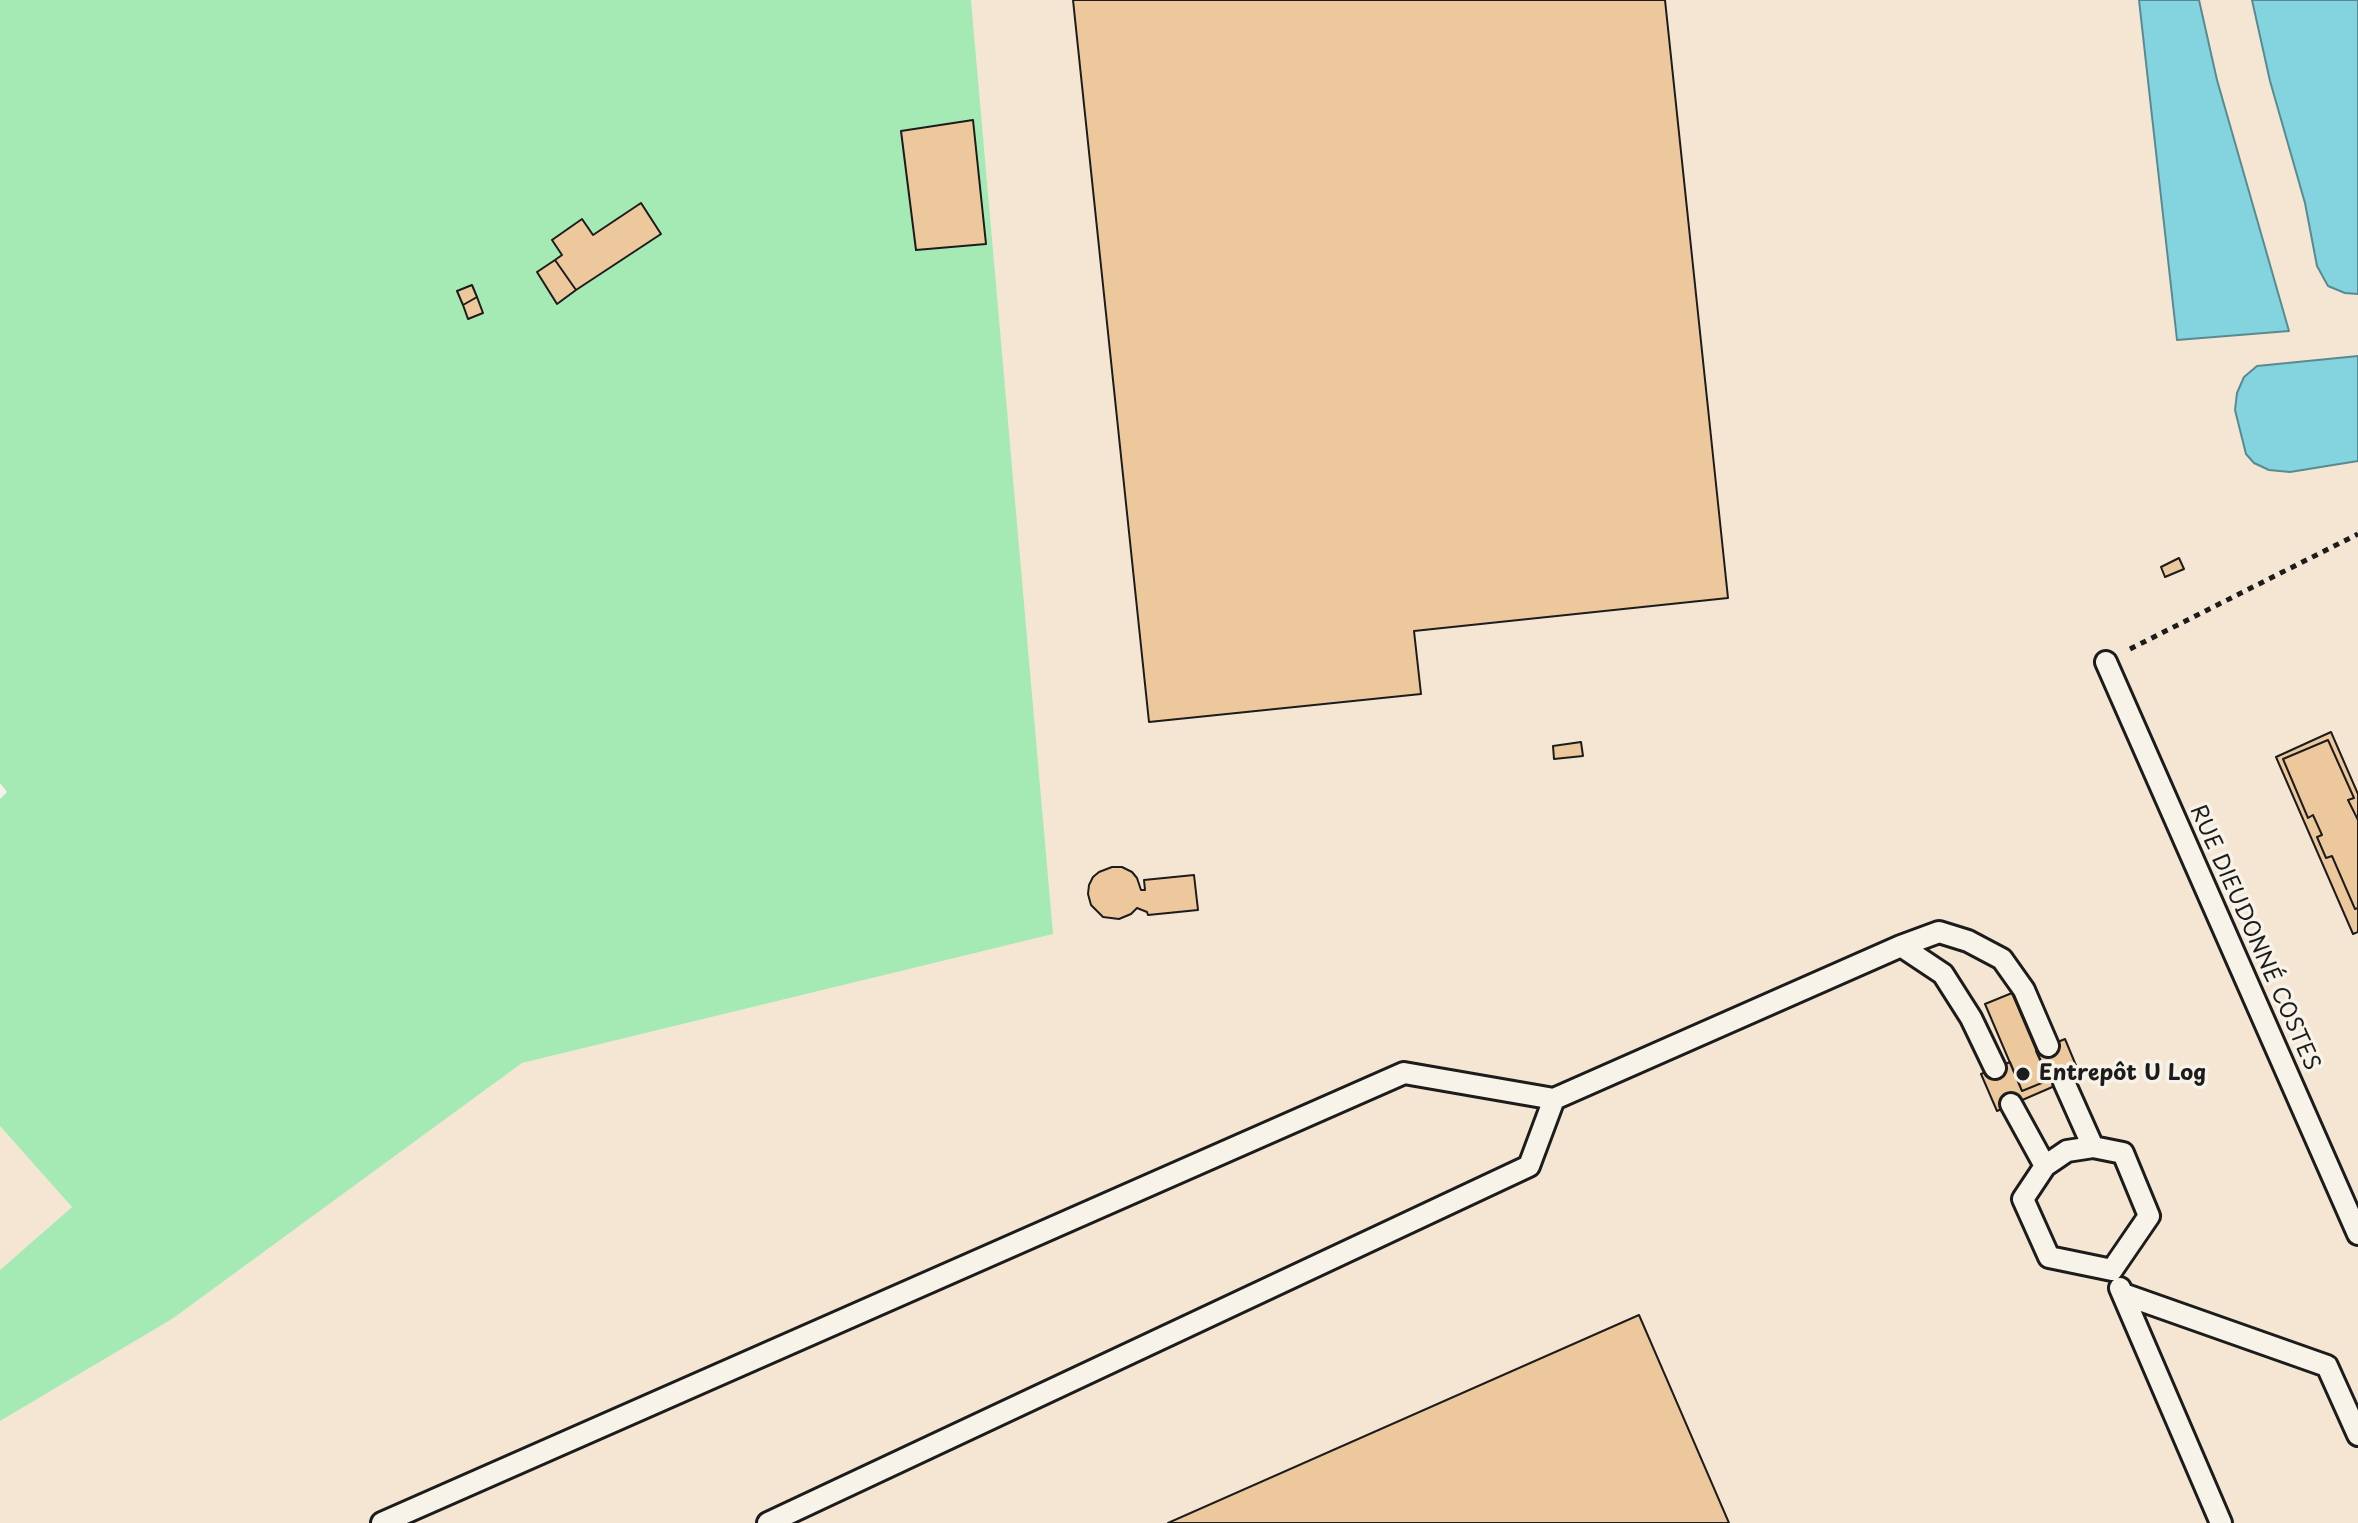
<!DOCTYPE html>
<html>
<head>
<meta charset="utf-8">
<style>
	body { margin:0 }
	canvas { display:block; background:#f7f3e8 }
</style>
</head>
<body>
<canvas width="2358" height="1523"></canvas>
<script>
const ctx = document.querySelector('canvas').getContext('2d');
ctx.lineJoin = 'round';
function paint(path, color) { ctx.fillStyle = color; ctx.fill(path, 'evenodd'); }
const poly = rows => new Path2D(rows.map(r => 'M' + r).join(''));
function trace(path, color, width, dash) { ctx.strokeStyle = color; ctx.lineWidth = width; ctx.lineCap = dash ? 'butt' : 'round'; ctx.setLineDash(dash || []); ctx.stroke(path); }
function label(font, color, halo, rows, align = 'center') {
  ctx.font = font + ' "Playpen Sans",sans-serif'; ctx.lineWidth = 7; ctx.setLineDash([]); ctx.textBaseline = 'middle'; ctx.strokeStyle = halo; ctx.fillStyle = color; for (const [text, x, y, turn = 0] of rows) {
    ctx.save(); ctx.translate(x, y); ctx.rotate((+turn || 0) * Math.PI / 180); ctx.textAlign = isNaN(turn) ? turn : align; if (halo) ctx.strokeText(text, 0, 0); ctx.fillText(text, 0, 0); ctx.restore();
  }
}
paint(poly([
	[971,0,2358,0,2358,1523,0,1523,0,1421,172,1319,522,1063,1052,934],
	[0,1126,72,1207,0,1270]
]), '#f4e6d2');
paint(poly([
	[0,0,971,0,1053,934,522,1063,172,1319,0,1421,0,1270,72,1207,0,1126,0,799,7,792,0,783]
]), '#a5e9b4');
const water = poly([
	[2139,0,2199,0,2217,80,2289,331,2177,340,2139,0],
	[2252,0,2358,0,2358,294,2345,293,2328,286,2317,266,2305,203,2270,81,2252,0],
	[2358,356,2358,461,2290,472,2269,470,2254,463,2246,454,2235,410,2237,393,2244,377,2257,366,2358,356]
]);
paint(water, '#84d4df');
trace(water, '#5a8a91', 2);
const building = poly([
	[1073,0,1665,0,1728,598,1414,631,1421,694,1149,722,1073,0],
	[973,120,986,244,916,250,901,131,973,120],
	[641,203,661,234,576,290,555,260,562,255,552,240,582,219,593,235,641,203],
	[555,260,576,290,557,304,537,272,555,260],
	[472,285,477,297,463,305,457,291,472,285],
	[477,297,483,313,468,319,463,305,477,297],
	[2179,558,2184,569,2165,577,2161,567,2179,558],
	[2331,732,2358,794,2358,820,2348,800,2354,798,2328,740,2283,759,2308,818,2313,815,2322,835,2317,837,2326,858,2332,856,2355,909,2358,908,2358,932,2353,934,2276,757,2331,732],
	[2328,740,2354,798,2348,800,2358,820,2358,908,2355,909,2332,856,2326,858,2317,837,2322,835,2313,815,2308,818,2283,759,2328,740],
	[1581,742,1583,756,1554,759,1553,746,1581,742],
	[1112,867,1122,867,1132,872,1137,878,1141,890,1145,890,1144,880,1194,875,1198,910,1148,915,1147,912,1137,908,1131,914,1119,919,1103,917,1091,905,1088,894,1089,885,1093,877,1099,872,1112,867],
	[2012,993,2049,1080,2022,1091,1985,1004,2012,993],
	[2065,1039,2080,1075,1997,1111,1981,1074,2010,1062,2022,1091,2049,1080,2036,1051,2065,1039],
	[1639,1315,1729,1523,1168,1523,1639,1315]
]);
paint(building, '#edc89d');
trace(building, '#1c1c1c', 2);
const lane = poly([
	[2106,662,2358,1234],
	[1901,946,1943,974,1971,1018,1995,1068],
	[2064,1082,2093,1147],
	[2011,1104,2045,1166],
	[2093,1147,2123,1153,2149,1216,2112,1270,2049,1257,2023,1199,2045,1166,2067,1151,2093,1147],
	[2120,1288,2221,1523],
	[2123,1294,2327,1366,2358,1435],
	[382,1523,1404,1073,1554,1099,1901,946,1939,932,1968,941,2002,959,2024,990,2048,1046],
	[768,1523,1529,1166,1554,1099]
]);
trace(lane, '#1c1c1c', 26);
trace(poly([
	[2130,649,2358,534]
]), '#1c1c1c', 5, [6, 6]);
trace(lane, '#f7f3e8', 20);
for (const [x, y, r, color] of [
	[2023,1074,8,"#1c1c1c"]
]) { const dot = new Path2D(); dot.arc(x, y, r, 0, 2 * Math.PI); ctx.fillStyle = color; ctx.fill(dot); trace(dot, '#f7f3e8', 3); }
label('22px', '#1c1c1c', '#f7f3e8', [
	["RUE DIEUDONNÉ COSTES",2254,938,66]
]);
label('bold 22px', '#1c1c1c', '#f7f3e8', [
	["Entrepôt U Log",2039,1074]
], 'left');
</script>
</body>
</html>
